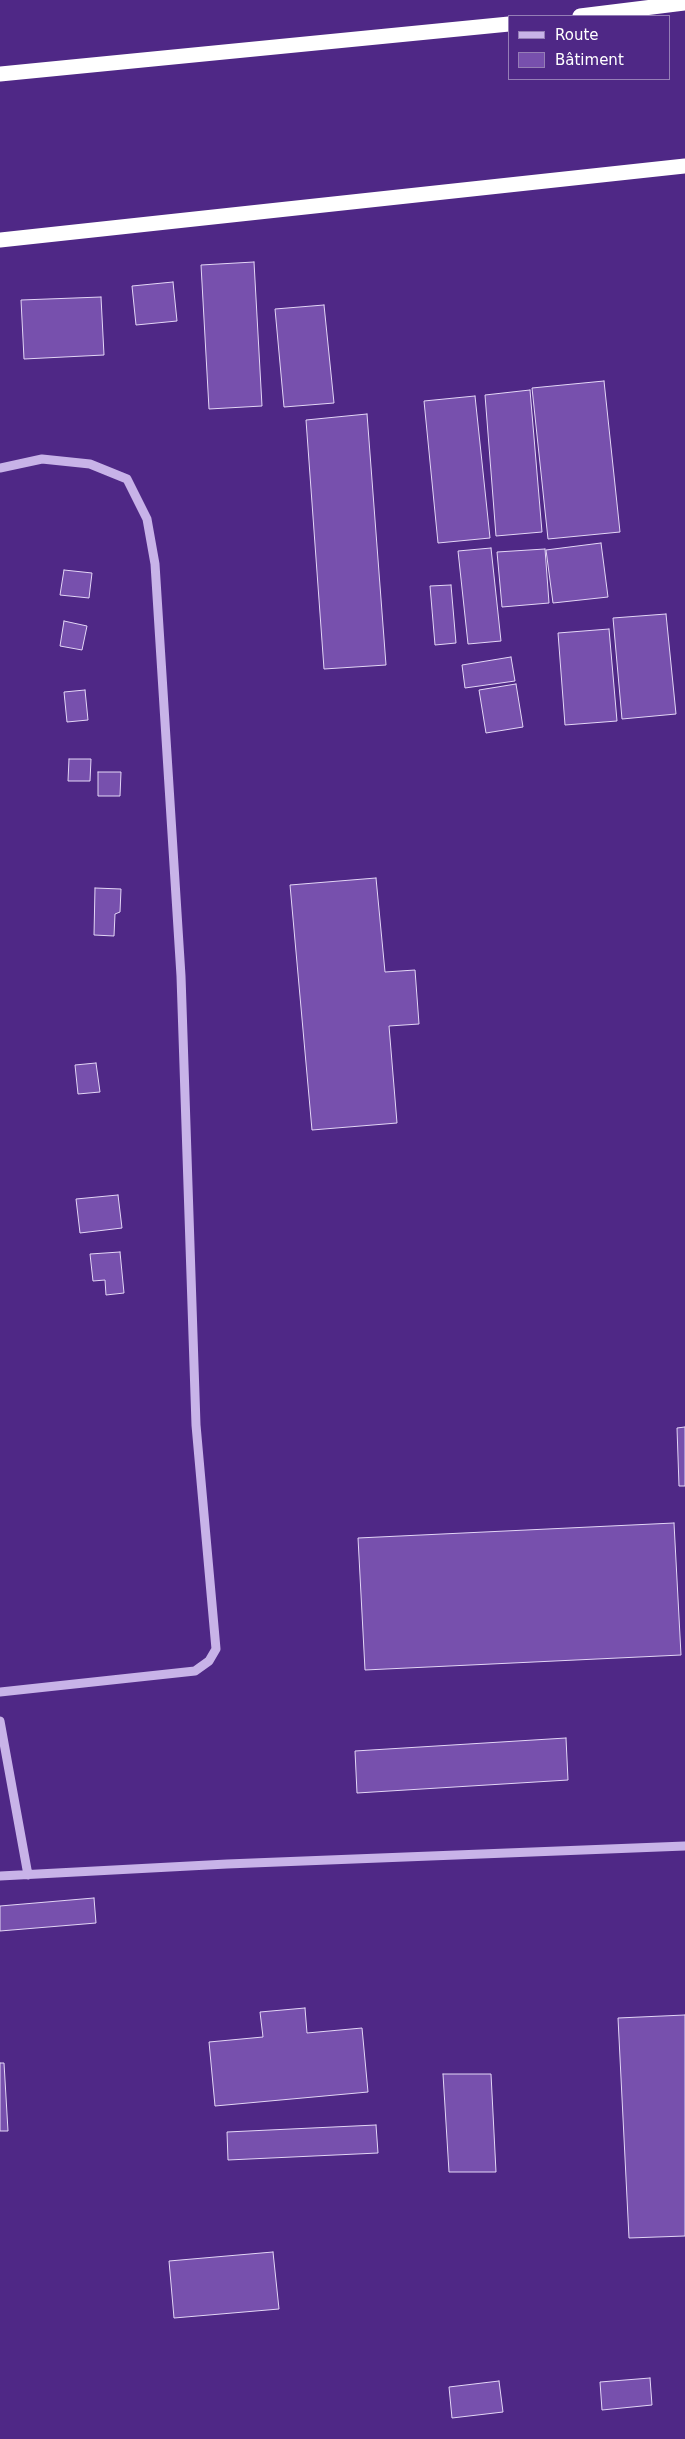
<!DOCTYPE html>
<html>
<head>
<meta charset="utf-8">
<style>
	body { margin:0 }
	#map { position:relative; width:685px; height:2439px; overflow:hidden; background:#4f2886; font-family:"DejaVu Sans",sans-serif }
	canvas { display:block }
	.legend { position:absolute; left:508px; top:15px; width:162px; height:65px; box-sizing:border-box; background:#4f2886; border:1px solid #957eb6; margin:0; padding:6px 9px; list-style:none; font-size:15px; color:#fff }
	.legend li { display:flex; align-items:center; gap:10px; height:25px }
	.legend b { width:25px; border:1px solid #957eb6 }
</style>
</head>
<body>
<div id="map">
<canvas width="685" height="2439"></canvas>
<ul class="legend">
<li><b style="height:6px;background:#c8b3e8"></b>Route</li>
<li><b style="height:14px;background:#7750ad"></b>Bâtiment</li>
</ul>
</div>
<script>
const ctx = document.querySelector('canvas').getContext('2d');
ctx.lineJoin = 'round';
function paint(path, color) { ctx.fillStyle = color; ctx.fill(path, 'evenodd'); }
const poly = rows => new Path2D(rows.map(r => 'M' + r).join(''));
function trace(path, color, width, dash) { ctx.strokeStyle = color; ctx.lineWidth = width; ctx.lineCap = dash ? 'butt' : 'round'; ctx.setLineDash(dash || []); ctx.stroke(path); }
const building = poly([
	[254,262,262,406,209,409,201,265,254,262],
	[173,282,177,321,136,325,132,286,173,282],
	[101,297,104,355,24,359,21,300,101,297],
	[324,305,334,403,284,407,275,309,324,305],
	[604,381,620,532,548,539,532,388,604,381],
	[530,390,542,532,496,536,485,395,530,390],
	[475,396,490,538,438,543,424,401,475,396],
	[367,414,386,665,324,669,306,420,367,414],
	[601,543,608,597,553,603,546,550,601,543],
	[491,548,501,641,468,644,458,551,491,548],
	[545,549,549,603,502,607,497,552,545,549],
	[64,570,92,573,89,598,60,595,64,570],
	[451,585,456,643,435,645,430,586,451,585],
	[666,614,676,714,622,719,613,618,666,614],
	[64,621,87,626,82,650,60,646,64,621],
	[609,629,617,721,565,725,558,633,609,629],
	[511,657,515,681,465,688,462,665,511,657],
	[516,684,523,727,486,733,479,690,516,684],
	[85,690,88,720,67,722,64,692,85,690],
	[69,759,91,759,90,781,68,781,69,759],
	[98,772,121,772,120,796,98,796,98,772],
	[376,878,385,972,415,970,419,1024,389,1026,397,1123,312,1130,290,885,376,878],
	[95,888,121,889,120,912,115,914,114,936,94,935,95,888],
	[96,1063,100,1092,78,1094,75,1065,96,1063],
	[118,1195,122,1228,80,1233,76,1199,118,1195],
	[120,1252,124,1293,106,1295,105,1280,93,1281,90,1254,120,1252],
	[685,1427,685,1486,679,1486,677,1428,685,1427],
	[674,1523,681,1655,365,1670,358,1538,674,1523],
	[566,1738,568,1780,357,1793,355,1751,566,1738],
	[94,1898,96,1923,0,1931,0,1906,94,1898],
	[305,2008,307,2033,362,2028,368,2092,215,2106,209,2042,263,2037,260,2012,305,2008],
	[685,2015,685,2236,629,2238,618,2018,685,2015],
	[0,2063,4,2063,8,2131,0,2131,0,2063],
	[443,2074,491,2074,496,2172,449,2172,443,2074],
	[376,2125,378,2153,228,2160,227,2132,376,2125],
	[273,2252,279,2309,174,2318,169,2261,273,2252],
	[650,2378,652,2405,602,2410,600,2382,650,2378],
	[499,2381,503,2412,452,2418,449,2387,499,2381]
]);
paint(building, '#7750ad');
trace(building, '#e3d6f6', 1);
trace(poly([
	[0,468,42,459,90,464,127,479,147,519,155,564,181,976,196,1425,216,1649,209,1661,195,1671,0,1692],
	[0,1721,28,1875],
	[0,1876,227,1864,685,1846]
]), '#c8b3e8', 9);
trace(poly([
	[580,16,685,3],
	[0,74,509,24],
	[0,240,685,166]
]), '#fff', 15);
</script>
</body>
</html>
